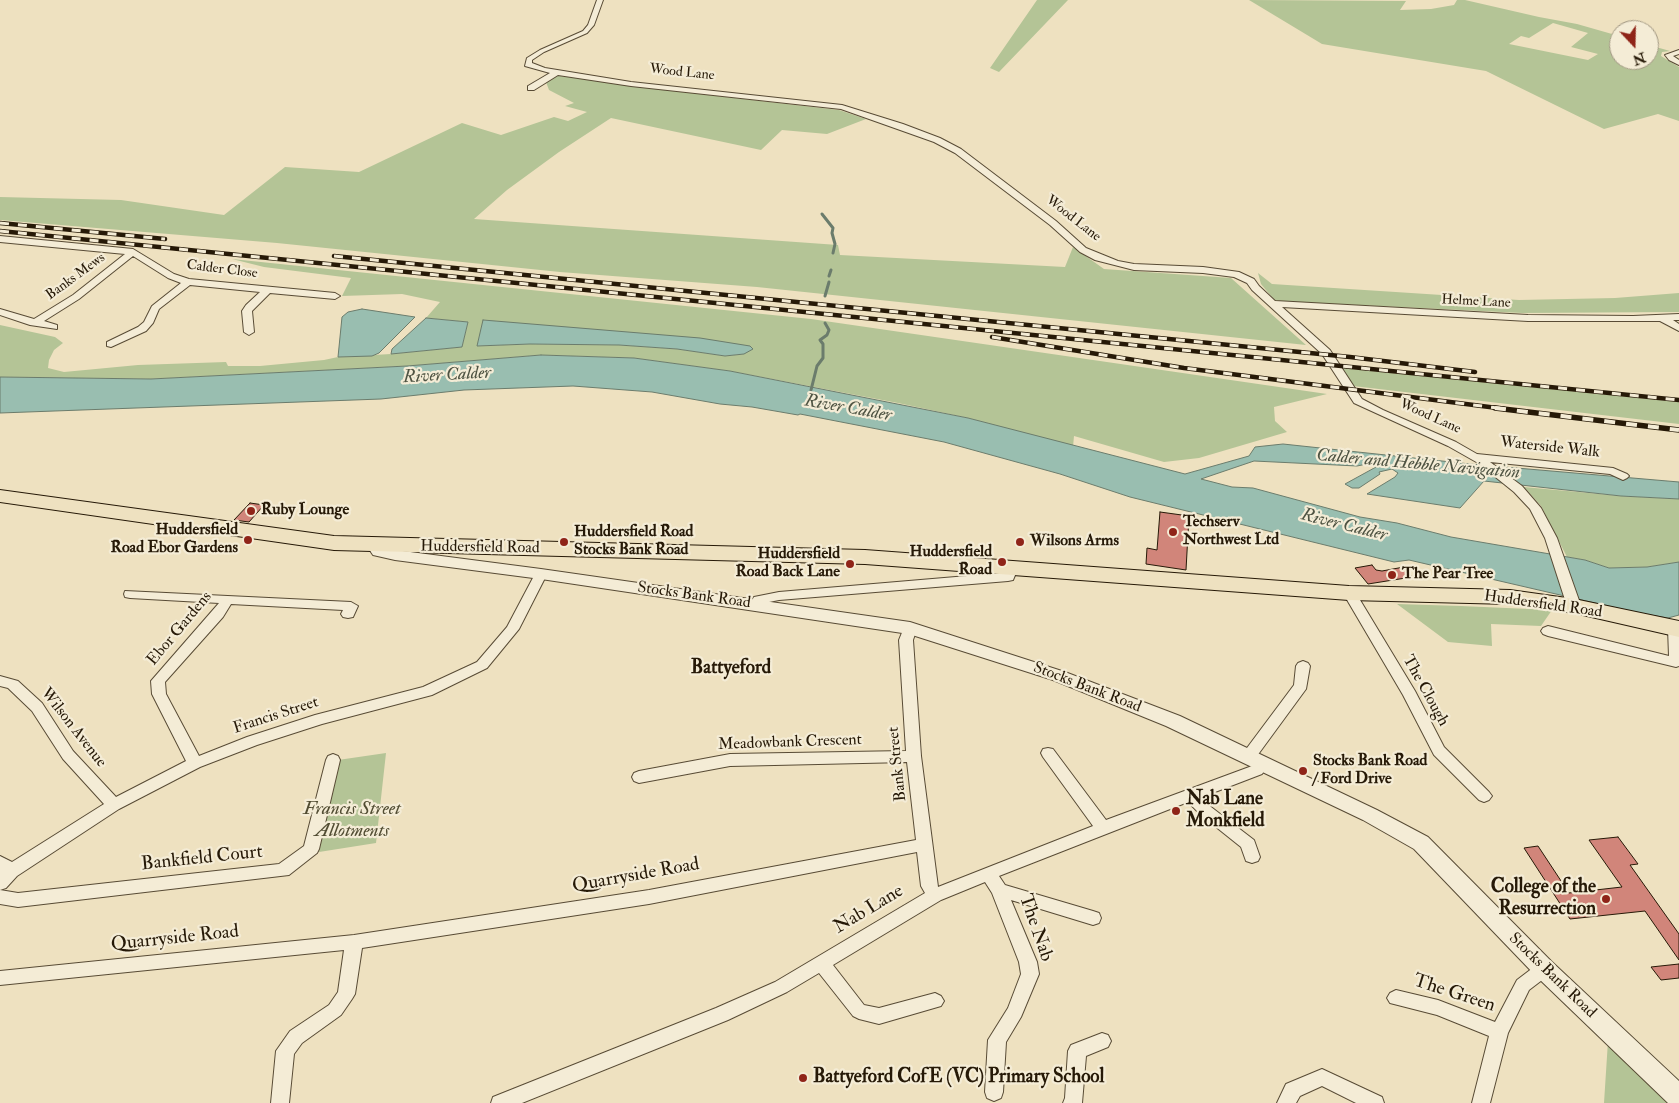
<!DOCTYPE html>
<html>
<head>
<meta charset="utf-8">
<style>
	body { margin:0 }
	#map { position:relative; width:1679px; height:1103px; overflow:hidden; background:#eee1c0; font-family:"IM FELL Double Pica",serif }
	canvas { display:block }
	.north { position:absolute; left:1609px; top:20px; width:50px; height:50px; box-sizing:border-box; background:#f4ecd6; border:1px solid #a29883; border-radius:50%; rotate:159deg; font-size:14px; font-weight:700; line-height:20px; text-align:center; color:#261907 }
	.north::after { content:''; display:block; margin:auto; width:18px; height:22px; background:#8f2418; clip-path:polygon(50% 0,100% 100%,50% 72%,0 100%) }
</style>
</head>
<body>
<div id="map">
<canvas width="1679" height="1103"></canvas>
<div class="north">N</div>
</div>
<script>
const ctx = document.querySelector('canvas').getContext('2d');
ctx.lineJoin = 'round';
function paint(path, color) { ctx.fillStyle = color; ctx.fill(path, 'evenodd'); }
const poly = rows => new Path2D(rows.map(r => 'M' + r).join(''));
function trace(path, color, width, dash) { ctx.strokeStyle = color; ctx.lineWidth = width; ctx.lineCap = dash ? 'butt' : 'round'; ctx.setLineDash(dash || []); ctx.stroke(path); }
function label(font, color, halo, rows, align = 'center') {
  ctx.font = font + ' "IM FELL Double Pica",serif'; ctx.lineWidth = 4.5; ctx.setLineDash([]); ctx.textBaseline = 'middle'; ctx.strokeStyle = halo; ctx.fillStyle = color; for (const [text, x, y, turn = 0] of rows) {
    ctx.save(); ctx.translate(x, y); ctx.rotate((+turn || 0) * Math.PI / 180); ctx.textAlign = isNaN(turn) ? turn : align; if (halo) ctx.strokeText(text, 0, 0); ctx.fillText(text, 0, 0); ctx.restore();
  }
}
paint(poly([
	[1037,0,1068,0,999,72,990,68],
	[1249,0,1406,1,1400,10,1431,9,1454,5,1457,0,1465,0,1539,17,1577,24,1619,36,1619,60,1649,60,1649,45,1670,51,1662,52,1661,56,1679,67,1679,121,1658,114,1604,129,1486,71,1322,44],
	[1553,23,1588,33,1571,47,1598,54,1588,60,1509,44,1521,36,1529,38],
	[553,75,665,90,839,110,866,119,827,134,782,130,761,150,611,118,559,152,507,190,474,219,838,245,840,255,1065,267,1073,247,1104,269,1231,278,1306,345,757,287,560,272,277,243,0,220,0,197,121,200,224,215,285,167,359,172,462,123,501,135,554,117,568,121,587,112,565,106,574,103,549,90,546,82],
	[232,259,811,319,1327,394,1274,407,1275,421,1287,432,1199,458,1164,462,1074,436,1073,447,968,418,898,403,730,371,634,358,541,355,407,366,151,379,0,377,0,325,55,337,63,343,54,350,49,360,48,368,64,372,138,365,226,362,228,366,260,366,324,360,338,357,391,354,462,347,468,322,426,318,440,302,402,294,342,296,351,278,264,267],
	[484,320,744,354,725,356,677,349,619,345,530,344,477,346],
	[1258,273,1272,284,1519,300,1615,298,1679,293,1679,312,1522,313,1275,301,1261,284],
	[1341,368,1679,402,1679,424,1353,386],
	[1524,487,1621,496,1679,499,1679,562,1647,567,1609,568,1585,560,1567,557,1541,506],
	[1397,604,1461,606,1552,610,1541,626,1491,624,1492,646,1448,642],
	[386,753,376,843,319,852,338,760],
	[1608,1041,1672,1103,1604,1103]
]), '#b4c496');
const water = poly([
	[362,309,415,317,379,353,372,356,338,357,342,317,348,312,362,309],
	[426,318,468,322,462,347,391,354,392,349,426,318],
	[483,320,700,338,750,346,753,349,744,354,725,356,677,349,619,345,530,344,477,346,483,320],
	[541,355,634,358,730,371,968,418,1185,474,1249,456,1255,447,1283,444,1470,464,1679,482,1679,499,1621,496,1484,481,1460,508,1367,494,1395,477,1398,473,1392,469,1379,472,1380,474,1359,488,1352,488,1345,484,1376,467,1367,464,1357,466,1254,461,1201,479,1232,487,1253,488,1360,517,1397,523,1451,537,1585,560,1609,568,1647,567,1679,562,1679,615,1668,618,1638,613,1409,560,1394,562,1130,497,1060,474,944,442,800,414,798,415,752,407,720,404,652,392,573,386,464,390,381,399,0,413,0,377,151,379,407,366,541,355]
]);
paint(water, '#99beb0');
trace(water, '#6b7c6c', 1);
trace(poly([
	[822,214,833,228,832,233,835,244,833,253],
	[829,276,831,270],
	[825,296,829,282],
	[811,390,817,366,823,358,823,344,820,340,827,335,829,330,825,323]
]), '#6b7c6c', 3);
const building = poly([
	[250,503,264,505,249,522,234,520,250,503],
	[1160,512,1189,516,1186,570,1146,564,1147,548,1157,550,1160,512],
	[1372,565,1376,570,1382,571,1404,567,1412,577,1368,584,1355,568,1372,565],
	[1618,837,1638,864,1630,865,1679,934,1679,960,1645,911,1570,919,1524,848,1538,846,1569,893,1622,887,1589,840,1618,837],
	[1679,964,1679,978,1661,980,1651,967,1679,964]
]);
paint(building, '#d1857a');
trace(building, '#261907', 1);
const minor = poly([
	[597,0,603,0,594,25,587,33,544,52,532,60,532,63,545,68,631,82,842,105,903,124,940,138,961,149,1056,221,1086,248,1118,261,1134,264,1203,267,1239,272,1254,279,1259,286,1275,301,1528,315,1633,316,1679,314,1679,320,1673,320,1679,324,1679,331,1660,321,1528,321,1282,307,1330,350,1362,399,1383,410,1456,442,1477,454,1613,468,1627,474,1629,476,1627,478,1623,480,1610,474,1490,462,1522,486,1541,508,1557,538,1581,606,1574,610,1567,606,1545,538,1530,509,1514,492,1478,463,1448,446,1354,403,1322,354,1252,290,1247,283,1234,277,1203,273,1134,270,1095,260,1080,252,1050,225,955,153,934,142,841,109,631,86,558,75,534,90,528,90,528,86,550,73,525,66,527,58,540,50,583,31,588,25,597,0],
	[1679,50,1679,54,1673,56,1679,60,1679,65,1669,60,1665,55,1679,50],
	[0,236,133,249,174,274,189,279,335,293,340,296,335,299,270,293,252,311,254,332,249,335,244,332,242,311,246,305,260,292,190,285,159,309,153,323,146,331,111,347,107,346,107,342,138,327,144,322,152,306,181,283,168,278,133,256,79,299,44,321,57,325,57,329,30,325,0,315,0,309,34,319,73,295,125,254,0,242,0,236],
	[1012,564,1018,568,1013,580,1008,581,779,600,764,603,761,608,756,609,749,605,754,597,779,592,1003,573,1008,565,1012,564],
	[541,570,547,574,519,629,487,668,432,695,322,724,257,745,200,767,119,809,17,876,6,888,0,890,0,856,12,862,104,804,63,759,32,711,8,688,0,686,0,676,18,681,42,703,73,751,116,797,186,761,152,694,151,681,219,603,130,598,125,597,124,594,125,591,351,602,358,606,353,617,348,618,343,617,341,614,343,610,231,604,223,617,165,682,166,694,199,756,247,737,315,715,423,687,477,662,507,627,535,574,541,570],
	[1349,589,1354,590,1415,691,1444,747,1489,792,1492,796,1489,800,1484,802,1479,800,1434,755,1403,695,1343,593,1349,589],
	[910,624,915,625,917,628,913,640,921,756,938,887,1093,826,1043,757,1041,753,1043,749,1048,748,1053,749,1106,820,1252,766,1258,759,1263,757,1268,759,1270,763,1262,774,1202,797,1211,807,1254,840,1260,857,1258,861,1252,863,1246,861,1241,847,1201,815,1188,802,999,876,1005,885,1093,911,1099,913,1101,918,1099,923,1093,925,1011,900,1037,962,1039,974,1021,1017,1006,1042,1003,1092,1001,1098,994,1101,987,1098,985,1092,988,1040,1008,1008,1021,974,1019,962,992,893,985,882,941,900,833,965,864,1005,879,1008,935,993,941,996,944,1001,941,1006,879,1024,859,1019,853,1016,819,973,787,992,728,1020,522,1103,491,1103,493,1097,716,1008,775,982,925,893,921,886,917,852,649,904,362,948,355,994,352,999,341,1015,302,1043,294,1054,289,1103,271,1103,276,1051,290,1031,329,1005,338,992,344,950,0,985,0,971,354,935,649,890,916,840,907,762,730,766,639,783,634,781,632,777,634,773,639,771,730,754,906,751,899,640,905,625,910,624],
	[1675,624,1679,625,1679,666,1676,667,1548,636,1543,634,1541,631,1543,628,1548,626,1669,656,1668,628,1670,625,1675,624],
	[1303,661,1308,663,1310,666,1306,689,1254,760,1249,761,1244,760,1242,756,1244,752,1294,685,1296,666,1298,663,1303,661],
	[333,754,338,756,340,760,319,849,317,853,289,875,18,907,0,904,0,890,18,893,279,864,304,846,326,760,328,756,333,754],
	[1544,962,1550,964,1553,969,1550,974,1529,990,1508,1033,1490,1103,1472,1103,1489,1036,1437,1015,1390,1003,1387,998,1390,993,1396,990,1438,1000,1495,1022,1517,980,1538,964,1544,962],
	[1102,1033,1108,1035,1111,1041,1108,1047,1086,1056,1082,1103,1063,1103,1065,1098,1068,1051,1071,1045,1102,1033],
	[1322,1069,1382,1097,1384,1103,1356,1103,1322,1086,1300,1096,1296,1103,1277,1103,1286,1084,1322,1069]
]);
const tertiary = poly([
	[375,541,381,542,385,547,395,550,541,569,910,622,1065,672,1180,716,1377,810,1428,837,1552,962,1679,1081,1679,1103,1668,1103,1536,976,1414,849,1363,820,1166,726,1053,680,909,634,541,579,395,560,373,555,367,546,369,542,375,541]
]);
const trunk = poly([
	[0,490,334,536,865,550,1349,586,1510,590,1574,599,1679,621,1679,637,1574,613,1510,604,1349,600,865,564,334,550,0,502,0,490]
]);
trace(minor, '#584b35', 2);
trace(tertiary, '#584b35', 2);
trace(trunk, '#261907', 2);
paint(minor, '#f4ecd6');
paint(tertiary, '#f4ecd6');
paint(trunk, '#eee1c0');
const railFar1 = poly([
	[0,223,165,239],
	[0,231,1679,400],
	[334,256,1350,357,1475,372],
	[992,337,1184,368,1505,409]
]);
const rail = poly([
	[1495,408,1679,430]
]);
trace(railFar1, '#261907', 4.5);
trace(rail, '#261907', 5.5);
trace(railFar1, '#f4ecd6', 3, [9]);
trace(rail, '#f4ecd6', 4, [11]);
for (const [x, y, r, color] of [
	[251,511,5,"#8f2418"],
	[1173,532,5,"#8f2418"],
	[248,540,5,"#8f2418"],
	[564,542,5,"#8f2418"],
	[1020,542,5,"#8f2418"],
	[1002,562,5,"#8f2418"],
	[850,564,5,"#8f2418"],
	[1392,575,5,"#8f2418"],
	[1303,771,5,"#8f2418"],
	[1176,811,5,"#8f2418"],
	[1606,899,5,"#8f2418"],
	[803,1078,5,"#8f2418"]
]) { const dot = new Path2D(); dot.arc(x, y, r, 0, 2 * Math.PI); ctx.fillStyle = color; ctx.fill(dot); trace(dot, '#f4ecd6', 2); }
label('14px', '#261907', '#f4ecd6', [
	["Wood Lane",682,73,6],
	["Wood Lane",1073,219,38],
	["Calder Close",222,270,7],
	["Banks Mews",76,277,-36],
	["Helme Lane",1476,302,3],
	["Wood Lane",1430,417,24]
]);
label('16px', '#261907', '#f4ecd6', [
	["Waterside Walk",1550,448,6],
	["Huddersfield Road",480,548,1],
	["Stocks Bank Road",694,596,8],
	["Huddersfield Road",1543,605,8],
	["Ebor Gardens",180,629,-50],
	["Stocks Bank Road",1087,688,21],
	["The Clough",1425,691,61],
	["Francis Street",276,716,-18],
	["Wilson Avenue",73,728,52],
	["Meadowbank Crescent",790,743,-2],
	["Bank Street",898,764,-96],
	["Stocks Bank Road",1552,976,44]
]);
label('bold 16px', '#261907', '#f4ecd6', [
	["Ruby Lounge",261,511],
	["Techserv",1183,523],
	["Northwest Ltd",1183,541],
	["Huddersfield",238,531,"right"],
	["Road Ebor Gardens",238,549,"right"],
	["Huddersfield Road",574,533],
	["Stocks Bank Road",574,551],
	["Wilsons Arms",1030,542],
	["Huddersfield",992,553,"right"],
	["Road",992,571,"right"],
	["Huddersfield",840,555,"right"],
	["Road Back Lane",840,573,"right"],
	["The Pear Tree",1402,575],
	["Stocks Bank Road",1313,762],
	["/ Ford Drive",1313,780]
], 'left');
label('italic 18px', '#4e5342', '#f4ecd6', [
	["River Calder",447,376,-3],
	["River Calder",848,409,10],
	["Calder and Hebble Navigation",1418,465,5],
	["River Calder",1344,526,14]
]);
label('bold 19px', '#261907', '#f4ecd6', [
	["Battyeford",731,669]
]);
label('bold 19px', '#261907', '#f4ecd6', [
	["Nab Lane",1186,800],
	["Monkfield",1186,822],
	["College of the",1596,888,"right"],
	["Resurrection",1596,910,"right"],
	["Battyeford CofE (VC) Primary School",813,1078]
], 'left');
label('italic 19px', '#514c32', '#f4ecd6', [
	["Francis Street",352,810],
	["Allotments",352,832]
]);
label('19px', '#261907', '#f4ecd6', [
	["Bankfield Court",202,859,-6],
	["Quarryside Road",636,876,-10],
	["Nab Lane",869,910,-31],
	["The Nab",1035,928,71],
	["Quarryside Road",175,939,-6],
	["The Green",1454,994,18]
]);
</script>
</body>
</html>
